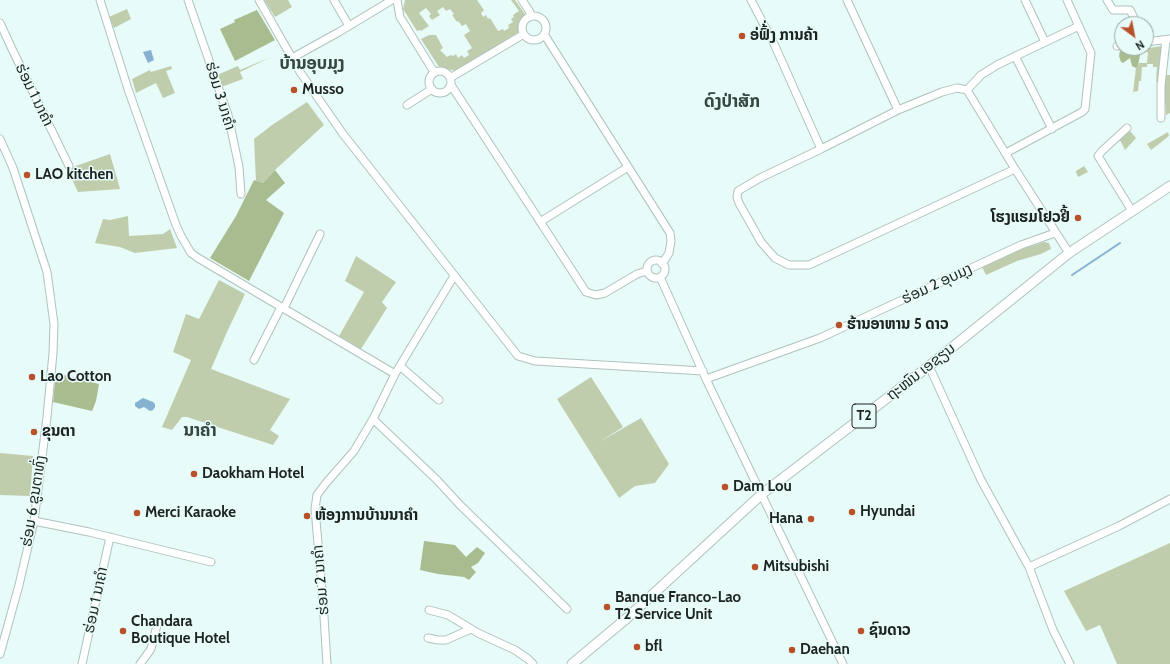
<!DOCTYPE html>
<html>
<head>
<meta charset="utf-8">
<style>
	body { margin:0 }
	#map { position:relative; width:1170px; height:664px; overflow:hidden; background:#e7fbf8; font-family:Cabin,sans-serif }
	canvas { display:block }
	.north { position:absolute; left:1114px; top:16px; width:40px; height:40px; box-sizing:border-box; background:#e7fbf8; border:1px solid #96a5a2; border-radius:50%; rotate:148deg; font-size:11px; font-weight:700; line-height:16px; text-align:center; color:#1c2322 }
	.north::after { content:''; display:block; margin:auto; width:14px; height:18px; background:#b8512a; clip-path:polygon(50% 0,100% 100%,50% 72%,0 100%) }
</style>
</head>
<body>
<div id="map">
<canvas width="1170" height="664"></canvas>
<div class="north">N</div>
</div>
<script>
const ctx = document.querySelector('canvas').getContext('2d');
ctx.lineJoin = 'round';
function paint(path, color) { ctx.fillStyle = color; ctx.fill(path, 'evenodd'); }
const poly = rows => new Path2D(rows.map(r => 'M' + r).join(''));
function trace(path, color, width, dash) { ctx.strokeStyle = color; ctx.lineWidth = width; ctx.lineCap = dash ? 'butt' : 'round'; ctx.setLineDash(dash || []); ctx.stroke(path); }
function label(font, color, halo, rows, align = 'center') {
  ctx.font = font + ' Cabin,"Noto Sans Lao",sans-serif'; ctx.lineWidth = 3; ctx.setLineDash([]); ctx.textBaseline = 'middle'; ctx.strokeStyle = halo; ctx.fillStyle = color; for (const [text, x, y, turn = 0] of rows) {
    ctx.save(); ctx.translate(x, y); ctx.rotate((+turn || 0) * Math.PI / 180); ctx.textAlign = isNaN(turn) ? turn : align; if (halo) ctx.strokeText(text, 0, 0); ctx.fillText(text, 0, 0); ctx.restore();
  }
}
paint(poly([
	[264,0,288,0,292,7,275,17],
	[405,0,477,0,484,10,481,13,483,17,486,15,488,19,490,18,498,31,503,29,504,31,509,28,508,25,513,22,511,19,514,17,513,15,519,11,511,0,515,0,525,14,521,20,519,32,456,71,439,67,421,39,429,35,436,35,443,48,440,50,447,57,451,55,453,56,456,54,458,58,462,55,464,58,469,55,467,51,472,48,464,35,470,31,466,24,462,26,458,21,457,22,452,15,454,14,450,9,446,11,443,7,437,11,440,15,432,20,429,16,431,14,426,8,419,13,429,26,421,31,420,30,417,31,403,9],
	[127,9,131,19,114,28,109,17],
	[1162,46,1159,83,1156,82,1157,67,1153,67,1153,64,1147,64,1147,67,1142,67,1141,81,1139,81,1138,91,1133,92,1136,68,1138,66,1139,63,1147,63,1148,52,1142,52,1141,49],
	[271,57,240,72,243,79,221,87,217,75,238,66,240,70],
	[171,66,172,69,166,71,175,93,163,98,156,83,136,93,132,79,150,70,151,72],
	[1165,75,1170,75,1170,113,1166,115,1164,87],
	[307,102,324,125,275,170,263,183,256,181,254,139,272,125],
	[1130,131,1136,138,1125,150,1120,140,1122,137],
	[1168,132,1169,136,1151,150,1147,144],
	[110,154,120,189,78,192,67,169],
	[1084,166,1088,172,1078,177,1076,172,1076,171],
	[128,216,129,236,163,234,170,229,177,248,135,253,120,247,95,243,103,219,110,220],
	[1044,242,1049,243,1051,249,1041,254,1017,261,986,275,982,267,1013,252],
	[356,256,396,282,382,302,387,308,361,349,339,336,364,292,345,281],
	[219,280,245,294,227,332,211,369,290,399,270,430,279,436,273,445,187,417,182,417,172,430,162,427,191,360,173,352,186,314,199,319],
	[591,377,623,427,599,442,641,418,669,464,655,483,635,486,619,498,557,399],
	[0,453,33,456,30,496,0,495],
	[1170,543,1170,664,1117,664,1100,625,1086,631,1064,591]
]), '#c0cdad');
paint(poly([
	[257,10,275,40,235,61,220,29,235,22,234,20],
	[1129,48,1141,49,1138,66,1136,68,1132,66,1130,58,1123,63,1121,62,1119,56,1120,51],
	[275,170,285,183,266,200,284,213,249,281,210,258,236,216,254,180,263,183],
	[56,373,99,384,96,401,92,411,53,402],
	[424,541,455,545,466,557,477,547,485,553,478,563,471,567,476,572,469,580,464,577,438,574,420,570]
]), '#a9bc8f');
paint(poly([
	[151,50,154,60,148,63,143,52],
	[143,398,153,402,155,404,155,407,153,410,150,411,144,407,139,409,135,406,135,403]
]), '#86b1d1');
trace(poly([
	[1072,275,1120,243]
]), '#86b1d1', 2);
const minor = poly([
	[100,0,128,89,176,225,181,236,191,253,198,258,395,374],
	[188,0,228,115,239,167,241,194],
	[259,0,300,72,343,134,518,356,535,361,703,371],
	[334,0,349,26],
	[397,0,400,17,434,72],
	[522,0,530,12,530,17],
	[751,0,775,46,821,149],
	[847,0,898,110],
	[1025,0,1045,42],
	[1107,0,1113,10,1130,10,1137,24],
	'522 28a12 12 0 1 1 24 0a12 12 0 1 1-24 0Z',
	[0,23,12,49,69,166],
	[544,34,670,233,671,241,669,253,662,264],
	[1146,42,1170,39],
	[1117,46,1122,45],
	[1015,56,1052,129],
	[292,58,339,32,392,0],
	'429 82a11 11 0 1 1 22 0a11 11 0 1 1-22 0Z',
	[450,78,524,34],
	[451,85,586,292,596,295,605,293,637,274,647,271],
	[967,90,981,75,997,65,1079,26],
	[407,105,432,89],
	[1161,118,1161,86,1166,40],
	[1127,128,1102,151,1098,156,1132,211],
	[0,139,13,168,47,272,54,324,53,353,47,417,34,521,19,585,0,654],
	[1006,153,1082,112,1085,109,1091,53,1067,0],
	[1015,169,809,265,789,265,775,258,761,242,739,203,737,197,738,191,760,178,821,149,898,110,942,92,957,88,967,90,1015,169,1069,253],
	[540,222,628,167],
	'647 269a9 9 0 1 1 18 0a9 9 0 1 1-18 0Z',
	[660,277,706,379,843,664],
	[284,308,320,234],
	[254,360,281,307],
	[400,366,439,400],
	[929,366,981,480,1029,567,1053,630,1070,664],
	[706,379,820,338,1021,245,1055,233],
	[373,419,437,480,460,505,567,609],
	[34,521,89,532,211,562],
	[1029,567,1119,526,1170,499],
	[429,610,448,615,478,633,515,650,528,659,533,664],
	[428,638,438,640,446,640,471,629],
	[82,664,110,537],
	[140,664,151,649,158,621],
	[327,664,323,601,315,509,317,495,326,483,354,451,373,419,395,374,454,276]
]);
const major = poly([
	[572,664,627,618,762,494,929,366,1069,253,1170,186]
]);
trace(minor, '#aec2be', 9);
trace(major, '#aec2be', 11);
trace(minor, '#fff', 7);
trace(major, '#fff', 9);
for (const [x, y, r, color] of [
	[742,36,4,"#b8512a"],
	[294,90,4,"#b8512a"],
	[27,175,4,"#b8512a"],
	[1078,218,4,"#b8512a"],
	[839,325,4,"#b8512a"],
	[32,377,4,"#b8512a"],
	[34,432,4,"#b8512a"],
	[194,474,4,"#b8512a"],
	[725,487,4,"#b8512a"],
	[852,512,4,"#b8512a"],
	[137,513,4,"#b8512a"],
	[307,516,4,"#b8512a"],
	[811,519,4,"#b8512a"],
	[755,567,4,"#b8512a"],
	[607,607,4,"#b8512a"],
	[123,631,4,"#b8512a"],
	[861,631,4,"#b8512a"],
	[637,647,4,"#b8512a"],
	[792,650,4,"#b8512a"]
]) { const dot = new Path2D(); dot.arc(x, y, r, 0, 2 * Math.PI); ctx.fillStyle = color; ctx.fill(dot); trace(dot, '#e7fbf8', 1.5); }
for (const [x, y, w] of [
	[864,416,24]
]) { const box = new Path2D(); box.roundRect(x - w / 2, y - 12, w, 24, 3); ctx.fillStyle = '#e7fbf8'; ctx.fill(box); trace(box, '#1c2322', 1); }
label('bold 14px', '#1c2322', null, [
	["T2",864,416]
]);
label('bold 15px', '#1c2322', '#e7fbf8', [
	["ອ່ຟົ້່ງ ການຄ້າ",750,36],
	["Musso",302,90],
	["LAO kitchen",35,175],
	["ໂຮງແຮມໂຢວຢີ້",1070,218,"right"],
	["ຮ້ານອາຫານ 5 ດາວ",847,325],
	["Lao Cotton",40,377],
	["ຂຸນຕາ",42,432],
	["Daokham Hotel",202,474],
	["Dam Lou",733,487],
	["Hyundai",860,512],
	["Merci Karaoke",145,513],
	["ຫ້ອງການບ້ານນາຄໍາ",315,516],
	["Hana",803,519,"right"],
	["Mitsubishi",763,567],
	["Banque Franco-Lao",615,598],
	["T2 Service Unit",615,615],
	["Chandara",131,622],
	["Boutique Hotel",131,639],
	["ຊົນດາວ",869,631],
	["bfl",645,647],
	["Daehan",800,650]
], 'left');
label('15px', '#1c2322', '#e7fbf8', [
	["ຮ່ອມ 1 ນາຄຳ",34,95,64],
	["ຮ່ອມ 3 ນາຄຳ",220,96,73],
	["ຮ່ອມ 2 ອຸບມຸງ",937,284,-25],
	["ຖະໜົນ ເອຊຽນ",921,372,-38],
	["ຮ່ອມ 6 ຂູນຕາທົ່ງ",34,501,-81],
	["ຮ່ອມ 2 ນາຄຳ",321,580,-95],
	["ຮ່ອມ 1 ນາຄຳ",96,600,-78]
]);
label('bold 17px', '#364744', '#e7fbf8', [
	["ບ້ານອຸບມຸງ",312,64],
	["ດົງປ່າສັກ",732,102],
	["ນາຄຳ",200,431]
]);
</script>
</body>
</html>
